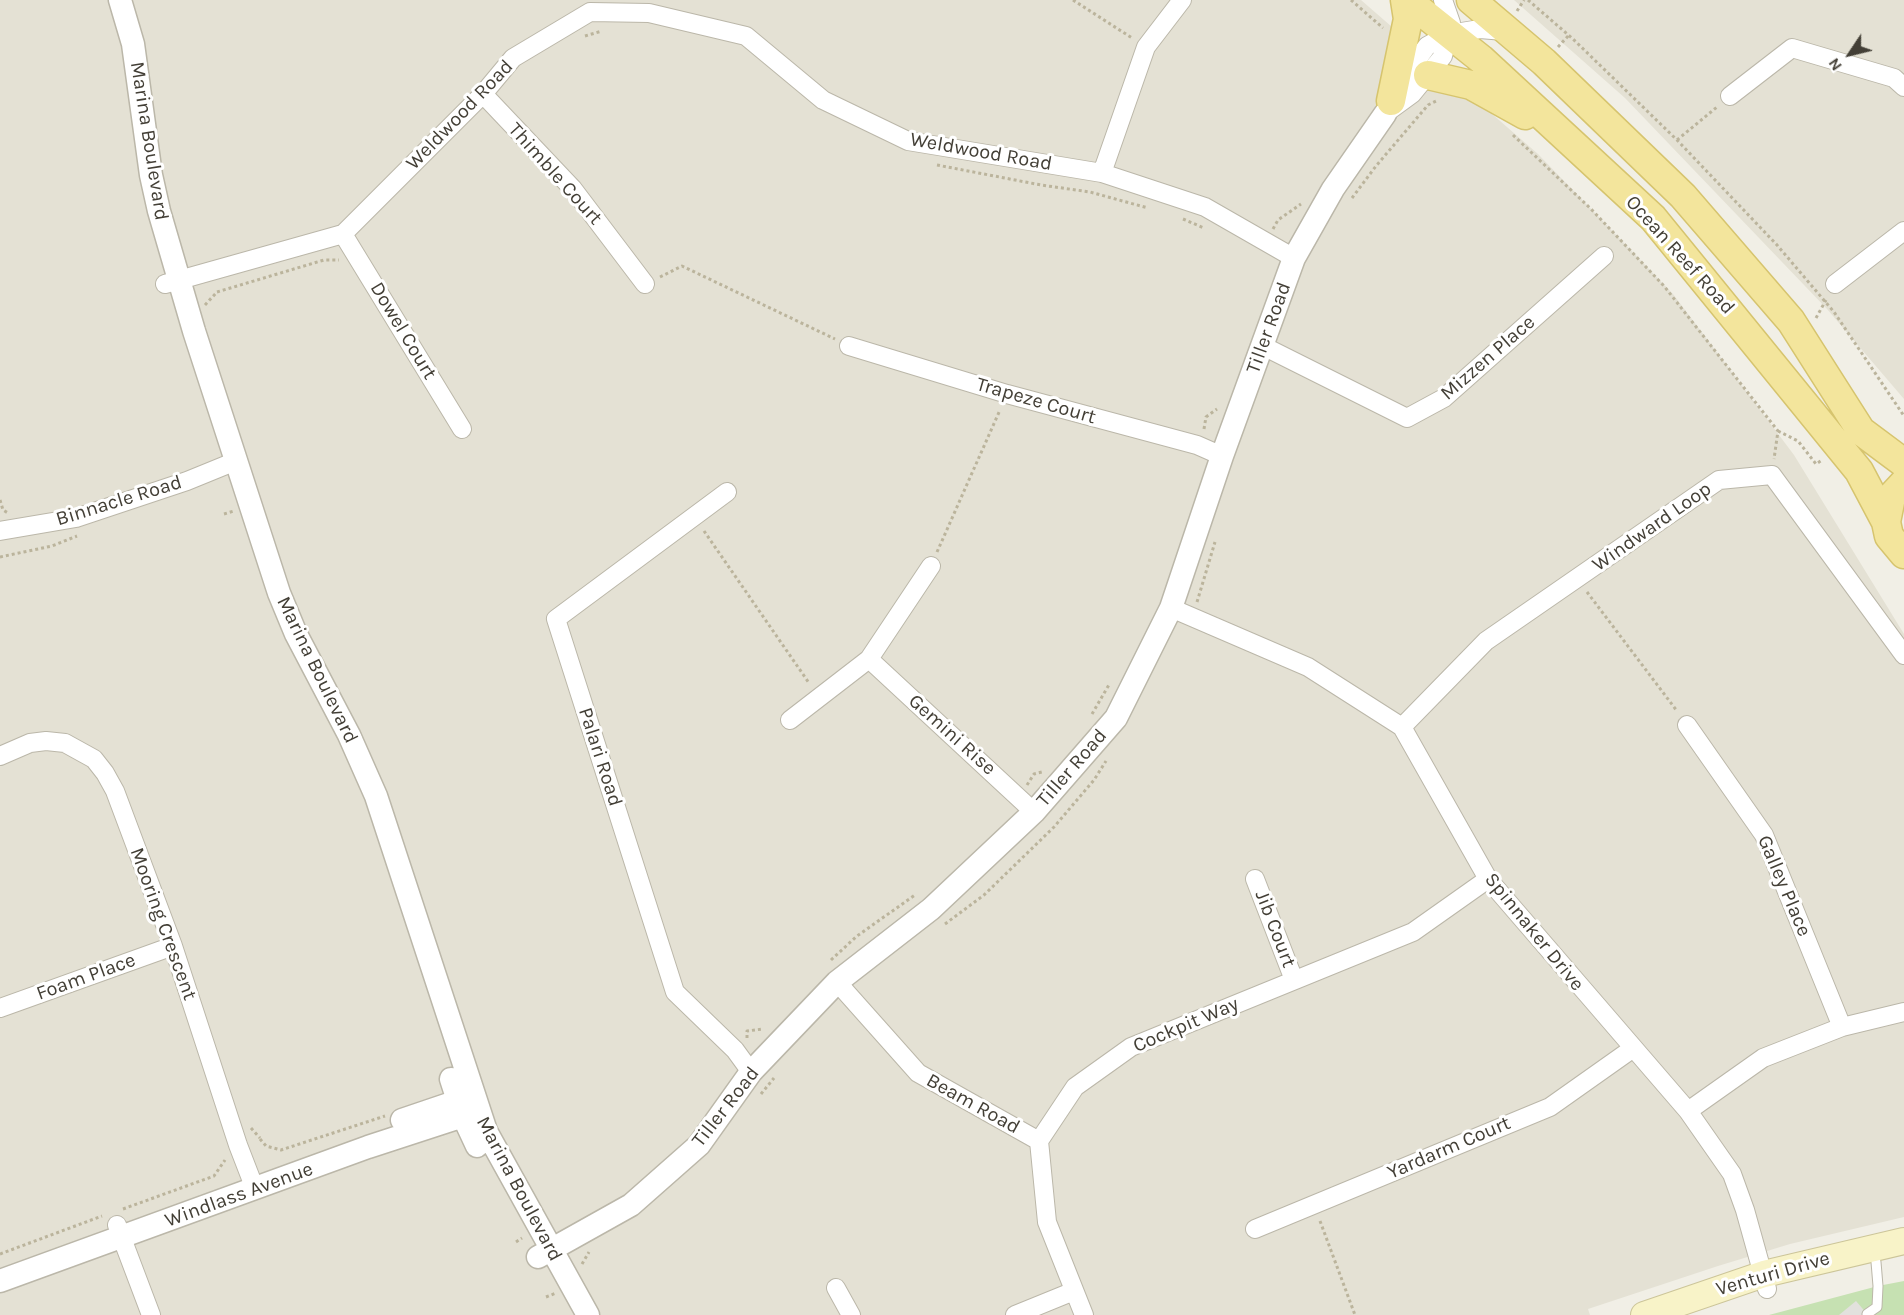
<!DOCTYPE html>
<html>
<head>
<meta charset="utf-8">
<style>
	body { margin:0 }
	#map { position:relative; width:1904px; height:1315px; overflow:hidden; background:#f1efe6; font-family:Karla,sans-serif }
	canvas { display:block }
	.north { position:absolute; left:1820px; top:24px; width:60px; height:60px; -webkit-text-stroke:4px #fff; paint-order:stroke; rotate:235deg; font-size:16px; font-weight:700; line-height:24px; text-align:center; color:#433f36 }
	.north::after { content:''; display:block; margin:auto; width:21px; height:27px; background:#433f36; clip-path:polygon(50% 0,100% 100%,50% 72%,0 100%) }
</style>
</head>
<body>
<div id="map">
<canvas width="1904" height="1315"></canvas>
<div class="north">N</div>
</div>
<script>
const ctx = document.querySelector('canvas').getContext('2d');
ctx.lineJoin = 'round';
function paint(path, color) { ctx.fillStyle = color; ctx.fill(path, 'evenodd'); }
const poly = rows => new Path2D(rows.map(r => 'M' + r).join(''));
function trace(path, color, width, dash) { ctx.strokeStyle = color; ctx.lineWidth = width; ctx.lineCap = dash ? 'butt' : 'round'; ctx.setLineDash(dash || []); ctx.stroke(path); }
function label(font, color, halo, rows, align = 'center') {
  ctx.font = font + ' Karla,sans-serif'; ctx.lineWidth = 6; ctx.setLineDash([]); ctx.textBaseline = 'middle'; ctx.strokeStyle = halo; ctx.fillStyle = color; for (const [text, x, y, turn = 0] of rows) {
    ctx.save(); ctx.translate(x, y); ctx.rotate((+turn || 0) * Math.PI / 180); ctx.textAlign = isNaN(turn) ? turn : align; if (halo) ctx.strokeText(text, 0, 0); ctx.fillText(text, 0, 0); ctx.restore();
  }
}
paint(poly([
	[0,0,1361,0,1538,154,1673,294,1794,455,1904,634,1904,1217,1790,1244,1718,1266,1588,1309,1590,1315,0,1315],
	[1514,0,1904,0,1904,399,1827,309,1625,98]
]), '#e4e1d4');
paint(poly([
	[1904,1281,1904,1315,1769,1315,1878,1286]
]), '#c6e1b2');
paint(poly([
	[1856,1301,1868,1315,1839,1315]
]), '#e2e1dd');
const service = poly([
	[1867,1314,1877,1307,1878,1286,1876,1262]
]);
const minor = poly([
	[1400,83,1427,46,1449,34,1480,29,1504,31],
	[483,94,573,189,645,284],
	[1730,96,1792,48,1894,78,1904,87],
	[1386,113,1412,94,1443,56,1451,23,1443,0],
	[1102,173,1146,47,1182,0],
	[343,234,462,429],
	[165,284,343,234,483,94,513,58,590,12,649,13,746,36,823,100,908,141,1102,173,1205,207,1294,258],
	[1835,284,1904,231],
	[849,346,1007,394,1197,445,1222,456],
	[1263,346,1407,418,1444,398,1604,256],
	[727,492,556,619,675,992,735,1050,751,1072],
	[0,531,76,518,187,481,236,461],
	[1171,608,1308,667,1402,727,1488,879,1688,1111,1732,1174,1745,1210,1767,1289],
	[869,659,1034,812],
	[790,720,869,659,931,566],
	[1687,725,1764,835,1842,1027],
	[1402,727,1486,641,1719,480,1772,475,1904,655],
	[0,756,30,743,46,741,65,743,94,759,105,773,115,791,173,946,238,1145,255,1189],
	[1255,879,1294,980],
	[837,982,918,1073,1039,1141],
	[0,1008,173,946],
	[1688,1111,1763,1058,1842,1027,1904,1012],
	[117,1225,151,1315],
	[1255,1229,1550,1107,1632,1049],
	[836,1288,851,1315],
	[1015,1315,1074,1291],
	[1084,1315,1047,1222,1039,1141,1075,1087,1131,1047,1413,932,1488,879]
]);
const tertiary = poly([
	[120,0,133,44,151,175,159,211,194,331,279,593,296,634,349,735,376,796,486,1131,588,1315],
	[451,1079,463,1116,477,1146],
	[402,1120,458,1101,471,1101],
	[538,1257,631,1205,699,1145,751,1072,837,982,931,909,1034,812,1116,718,1171,608,1222,456,1294,258,1333,189,1385,114],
	[0,1281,368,1147,463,1116,475,1109]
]);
const secondary = poly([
	[1644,1315,1764,1274,1904,1241]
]);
const primary = poly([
	[1407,0,1481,59,1653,218,1859,471,1886,522],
	[1471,0,1544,62,1683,196,1791,321,1861,431,1904,463],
	[1428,75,1471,85,1525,115],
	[1391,101,1408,19,1405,0],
	[1904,483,1891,497,1886,522,1889,536,1904,554]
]);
trace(service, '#bbb7a9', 11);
trace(minor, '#bbb7a9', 20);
trace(tertiary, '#bbb7a9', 25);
trace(secondary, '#ccc599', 28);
trace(primary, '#d6c46e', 31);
trace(poly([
	[1073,0,1132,38],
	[1351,0,1383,28],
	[1528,0,1573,39,1677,140,1777,245,1834,312,1904,416],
	[1517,11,1524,0],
	[585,36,602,31],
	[1558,47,1569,35],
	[1513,135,1591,209,1664,286,1778,431,1774,459],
	[1677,140,1717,107],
	[937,165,1041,185,1090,192,1148,208],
	[1352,198,1376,166,1428,105,1438,100],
	[1183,219,1204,228],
	[1273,229,1278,220,1301,204],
	[660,277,682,266,835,339],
	[217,292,324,260,339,260],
	[205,305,217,292],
	[1816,318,1826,300],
	[1204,429,1206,417,1217,409],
	[1778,431,1798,441,1816,464,1822,460],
	[0,500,3,510,8,513],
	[224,514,234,511],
	[704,531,809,683],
	[937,552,1000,410],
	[0,557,52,546,77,536],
	[1587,592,1677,711],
	[1197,602,1215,542],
	[1092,714,1110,683],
	[1027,785,1034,774,1042,772],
	[945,924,984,895,1054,827,1094,780,1106,761],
	[831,960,857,936,915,895],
	[747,1038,747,1031,763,1029],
	[761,1094,774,1078],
	[251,1128,260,1138],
	[260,1139,266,1146,281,1150,385,1116],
	[123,1209,214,1176,225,1160],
	[1320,1221,1355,1315],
	[516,1242,522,1238],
	[0,1254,102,1216],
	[582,1264,589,1252],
	[546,1297,556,1293]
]), '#bbb49c', 3, [3, 3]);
trace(service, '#fff', 9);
trace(minor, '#fff', 18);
trace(tertiary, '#fff', 22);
trace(secondary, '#f8f3c8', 26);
trace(primary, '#f3e59c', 28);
label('20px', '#433f36', '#fff', [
	["Weldwood Road",460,115,-46],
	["Marina Boulevard",149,141,81],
	["Weldwood Road",981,152,10],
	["Thimble Court",555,174,48],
	["Ocean Reef Road",1680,255,48],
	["Tiller Road",1269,328,-70],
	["Dowel Court",403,331,59],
	["Mizzen Place",1488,358,-41],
	["Trapeze Court",1036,401,16],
	["Binnacle Road",119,501,-17],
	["Windward Loop",1652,527,-35],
	["Marina Boulevard",317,670,64],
	["Gemini Rise",952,735,42],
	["Palari Road",600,757,72],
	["Tiller Road",1072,768,-49],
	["Galley Place",1784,886,67],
	["Mooring Crescent",163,924,70],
	["Jib Court",1275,929,69],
	["Spinnaker Drive",1534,932,51],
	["Foam Place",86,977,-20],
	["Cockpit Way",1186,1025,-23],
	["Beam Road",973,1104,29],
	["Tiller Road",726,1107,-52],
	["Yardarm Court",1449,1148,-23],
	["Marina Boulevard",519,1189,62],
	["Windlass Avenue",239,1195,-20],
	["Venturi Drive",1773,1274,-16]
]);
</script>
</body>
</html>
